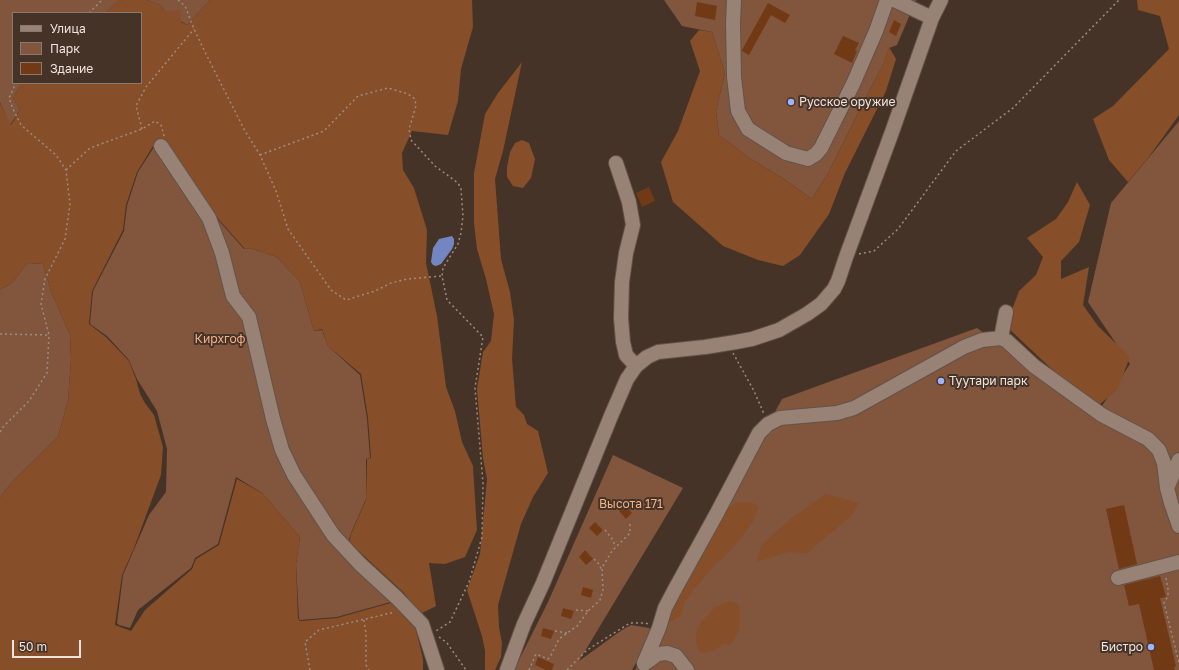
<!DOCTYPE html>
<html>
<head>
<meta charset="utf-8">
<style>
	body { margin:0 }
	#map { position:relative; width:1179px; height:670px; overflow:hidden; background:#463328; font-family:"Golos Text",sans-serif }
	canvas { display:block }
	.legend { position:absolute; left:12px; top:12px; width:130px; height:72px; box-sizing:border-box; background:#463328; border:1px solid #8a7970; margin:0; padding:5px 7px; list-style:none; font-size:12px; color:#efe3dc }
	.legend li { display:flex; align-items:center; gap:8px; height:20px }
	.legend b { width:20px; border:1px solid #8a7970 }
	.scale { position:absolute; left:12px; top:640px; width:69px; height:18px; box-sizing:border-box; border:2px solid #efe3dc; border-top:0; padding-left:5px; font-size:12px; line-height:14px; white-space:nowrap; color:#efe3dc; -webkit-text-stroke:3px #463328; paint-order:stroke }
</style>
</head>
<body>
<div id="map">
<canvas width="1179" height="670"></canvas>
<ul class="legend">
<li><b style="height:5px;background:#988275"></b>Улица</li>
<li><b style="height:11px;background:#81563d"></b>Парк</li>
<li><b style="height:11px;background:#713a14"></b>Здание</li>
</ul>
<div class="scale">50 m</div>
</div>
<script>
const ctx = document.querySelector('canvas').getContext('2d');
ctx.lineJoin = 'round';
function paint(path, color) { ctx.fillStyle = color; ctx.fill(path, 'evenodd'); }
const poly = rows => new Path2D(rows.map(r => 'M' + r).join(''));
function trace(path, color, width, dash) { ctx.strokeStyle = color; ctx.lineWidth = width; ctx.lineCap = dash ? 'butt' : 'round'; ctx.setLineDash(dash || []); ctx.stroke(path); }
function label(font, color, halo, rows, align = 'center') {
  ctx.font = font + ' "Golos Text",sans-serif'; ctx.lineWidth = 4; ctx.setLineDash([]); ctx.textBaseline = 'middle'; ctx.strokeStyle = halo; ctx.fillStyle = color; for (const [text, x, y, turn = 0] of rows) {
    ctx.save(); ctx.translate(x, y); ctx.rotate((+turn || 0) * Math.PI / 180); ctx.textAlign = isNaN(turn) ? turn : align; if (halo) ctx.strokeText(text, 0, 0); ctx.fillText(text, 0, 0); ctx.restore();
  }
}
paint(poly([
	[0,0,122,0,116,2,105,13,13,13,13,83,22,83,13,98,20,110,10,125,0,102],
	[147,0,210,0,187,25,165,11,160,5],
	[664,0,916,0,897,45,889,48,882,67,868,93,827,175,812,199,784,179,748,157,719,135,716,111,725,73,712,32,682,26],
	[1179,121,1179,670,635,670,782,399,977,328,1096,415,1130,364,1088,302,1111,203],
	[160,140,211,212,244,249,250,248,277,257,300,282,314,331,322,330,328,346,360,375,367,419,370,458,366,459,366,499,351,533,348,542,403,593,394,601,337,617,300,620,299,618,296,564,300,537,262,493,236,477,218,544,195,558,191,568,138,610,130,628,119,625,117,623,123,575,149,515,166,492,167,449,157,411,137,379,129,360,107,336,90,324,93,291,124,231,127,206,138,172,154,147],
	[27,263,43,264,51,291,70,335,71,360,68,400,58,437,13,481,0,497,0,290,13,282],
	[613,455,683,488,579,661,622,630,631,625,649,628,653,633,632,670,514,670,548,602]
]), '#81563d');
paint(poly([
	[122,0,147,0,160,5,165,11,181,10,181,22,187,25,210,0,472,0,473,27,461,69,458,101,448,135,412,131,402,153,403,170,414,188,427,230,426,263,437,316,446,387,455,411,462,442,473,466,477,530,465,557,445,564,429,563,436,606,422,613,410,601,403,592,349,542,351,534,366,500,367,459,371,458,368,418,361,374,328,346,322,329,314,331,300,282,277,257,250,248,245,249,212,212,160,139,153,146,137,172,126,205,123,230,92,291,89,324,106,337,129,361,136,379,140,394,145,403,154,415,163,447,161,475,134,548,122,575,115,625,131,631,145,610,192,569,196,559,219,545,237,479,262,493,300,537,296,564,298,618,300,621,337,618,394,602,415,626,423,659,423,670,0,670,0,497,13,481,58,437,68,400,71,360,70,335,51,291,43,264,27,263,13,282,0,290,0,103,11,125,20,110,13,98,22,83,141,83,141,13,105,13,116,1],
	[1137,0,1179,0,1179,115,1148,158,1128,182,1109,160,1093,119,1113,106,1169,49,1160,16,1138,10],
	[699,30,712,32,725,73,716,111,719,135,748,157,784,179,812,199,827,175,868,93,882,67,889,47,896,59,886,91,845,173,829,214,800,255,783,266,758,260,723,246,673,202,661,162,678,131,700,71,690,41],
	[522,62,503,151,495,179,501,259,510,292,514,320,512,359,516,407,524,415,527,424,538,431,548,473,533,497,521,524,498,605,499,627,502,643,501,657,495,670,485,670,485,651,482,636,467,590,480,554,487,479,483,458,477,389,483,352,491,341,494,314,486,279,477,249,474,223,474,173,485,114,498,93],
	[522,140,529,143,535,159,531,178,523,188,513,186,507,177,507,167,510,152,515,143],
	[1077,182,1090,205,1079,242,1061,261,1061,279,1089,267,1083,305,1098,326,1130,357,1117,390,1094,409,1006,326,1019,291,1036,275,1043,257,1027,238,1056,219,1068,202],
	[826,494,859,503,852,515,807,553,788,552,756,562,762,545,790,519],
	[737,502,751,502,759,507,752,523,734,547,712,568,695,588,685,601,681,615,672,621,669,621,666,619,667,610,704,552,723,512],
	[730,601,739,605,740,616,739,630,734,640,730,645,723,644,716,650,704,653,699,651,696,641,697,630,703,620,714,608]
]), '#864e29');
paint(poly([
	[452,236,454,239,454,244,452,249,441,264,436,266,433,265,431,262,433,248,439,239]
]), '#7386c1');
paint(poly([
	[697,2,717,6,715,20,695,16],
	[768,3,790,15,785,23,771,15,749,55,742,51,742,50],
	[894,20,901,24,896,36,889,32],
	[843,36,859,43,855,50,857,51,852,63,834,54],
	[649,187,655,201,642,207,636,193],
	[625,505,632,513,626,519,619,511],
	[1124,505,1137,564,1119,569,1106,509],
	[595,522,603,530,597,536,589,528],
	[585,550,593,559,586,565,579,557],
	[1160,576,1166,597,1160,598,1176,666,1174,667,1175,670,1154,670,1139,604,1129,606,1124,585],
	[583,587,593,590,591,598,581,595],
	[563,608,574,611,571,619,561,616],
	[543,628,554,631,551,639,541,636],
	[538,657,554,664,552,670,546,670,535,665]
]), '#713a14');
const minor = poly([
	[734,0,733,23,734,77,738,111,748,129,786,153,808,159,816,154,821,148,853,84,876,31,887,0],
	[894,0,932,18],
	[161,146,209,218,222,253,233,296,249,317,273,419,282,450,294,475,333,535,360,564,397,598,422,624,437,670],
	[616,163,629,202,633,225,626,253,622,282,621,318,623,342,626,355,636,366],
	[1006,312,1001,338,1007,341,1034,366,1070,392,1102,415,1148,439,1159,450,1164,463,1167,488,1171,503,1179,526],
	[1168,486,1179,460],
	[1118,578,1179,562],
	[644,663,659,628,665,608,675,589,717,513,759,433,768,424,780,418,837,413,854,408,964,347,982,340,1001,338],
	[644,664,658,654,667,653,676,656,687,670],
	[507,670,524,624,543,583,611,416,627,379,636,366,647,357,658,352,705,347,736,342,752,339,779,330,807,314,821,304,834,289,838,281,846,257,892,132,932,18,941,0]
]);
trace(minor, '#625249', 16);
trace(poly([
	[178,0,185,6,194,29,207,56,245,131,260,155,276,191,288,229,331,290,346,300,375,291,391,283,407,279,442,276],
	[89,13,102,0],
	[142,129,136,106,146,87,194,29],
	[260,155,324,131,358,96,388,88,408,94,415,99,416,106,409,129,411,140,435,166,458,183,461,189,463,216,461,233,458,244,443,268,442,276,447,300,483,337,475,388,483,483,482,537,469,582,450,622,436,631],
	[66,170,90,148,142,129,155,121,161,125,164,136],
	[859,254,874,251,898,229,956,151,1013,108,1119,0],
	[0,334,49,335],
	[733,353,754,391,764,414],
	[0,432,3,427,29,401,47,373,49,335,41,304,45,279,65,239,70,204,66,170,56,155,21,125,13,109,9,98,16,83],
	[605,530,613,540,615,547],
	[594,559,599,564,602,571],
	[1166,578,1168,589,1168,596,1164,603,1179,663],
	[576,610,588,611],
	[364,620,366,634,366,665,369,670],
	[555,631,567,633],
	[439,637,447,643,466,670],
	[310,670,305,642,319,630,395,612],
	[529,670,536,654,548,659,550,657,559,639,577,626,588,611,600,600,603,590,602,571,603,566,612,551,630,533,630,522],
	[567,670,587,650,630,623,645,623,649,624]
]), '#9c8d84', 1.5, [2, 3]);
trace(minor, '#988275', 14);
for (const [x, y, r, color] of [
	[791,102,4,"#9cb4fd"],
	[941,381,4,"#9cb4fd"],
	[1151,647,4,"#9cb4fd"]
]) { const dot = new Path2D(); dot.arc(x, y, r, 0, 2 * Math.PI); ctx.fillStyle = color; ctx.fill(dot); trace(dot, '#463328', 1.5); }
label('12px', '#efe3dc', '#463328', [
	["Русское оружие",799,102],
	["Туутари парк",949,381],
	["Бистро",1143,647,"right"]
], 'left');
label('12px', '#f4b087', '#463328', [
	["Кирхгоф",220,339],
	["Высота 171",631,504]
]);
</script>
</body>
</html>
